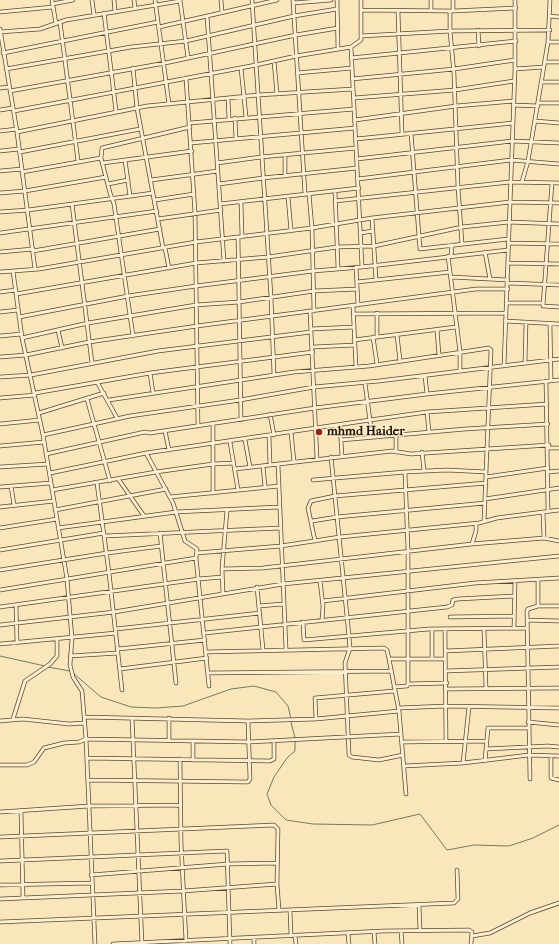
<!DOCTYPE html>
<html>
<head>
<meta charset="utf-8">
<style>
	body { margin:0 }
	canvas { display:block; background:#f9e6ba }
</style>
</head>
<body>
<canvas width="559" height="944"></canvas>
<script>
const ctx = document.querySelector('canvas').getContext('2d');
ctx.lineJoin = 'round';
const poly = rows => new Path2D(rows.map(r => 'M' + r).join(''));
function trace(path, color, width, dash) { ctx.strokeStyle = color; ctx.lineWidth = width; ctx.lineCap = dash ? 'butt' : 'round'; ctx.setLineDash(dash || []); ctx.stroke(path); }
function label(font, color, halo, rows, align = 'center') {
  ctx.font = font + ' "IM FELL French Canon",serif'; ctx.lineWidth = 3; ctx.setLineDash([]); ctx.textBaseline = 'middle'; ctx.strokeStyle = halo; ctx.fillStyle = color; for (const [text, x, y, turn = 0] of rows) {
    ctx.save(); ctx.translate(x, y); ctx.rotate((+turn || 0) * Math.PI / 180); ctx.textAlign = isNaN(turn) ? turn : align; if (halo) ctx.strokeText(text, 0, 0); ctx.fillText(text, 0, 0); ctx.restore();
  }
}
trace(poly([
	[0,656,45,666],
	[48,667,70,671],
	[73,673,101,697,131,707,156,708,183,706,231,689,254,686,276,692,288,706,291,719],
	[291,722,295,738],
	[295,741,295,751,287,758,274,777,267,794,271,805,286,820,313,824,372,825,420,814,447,850,474,845,509,846,533,838,559,825]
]), '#6f7b66', 1);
const street = poly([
	[52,0,56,24],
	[92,0,94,15],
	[114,0,115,12],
	[134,0,135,8],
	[155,0,169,104],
	[180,0,188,58],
	[221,0,222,12],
	[252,0,271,297,274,375],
	[293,0,305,194],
	[337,0,338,49],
	[453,0,453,11,450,11,450,31,454,74,458,187,462,244],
	[293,3,331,0],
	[52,4,73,0],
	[361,10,450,11],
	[398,11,402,134],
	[431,11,431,0],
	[453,11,516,8],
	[0,12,53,7],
	[104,13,116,111],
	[207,16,224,261],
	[550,16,559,17],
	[60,22,78,161],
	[159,27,277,0],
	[0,29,17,132,35,269],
	[478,30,479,46],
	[0,32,40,29,66,20,180,1],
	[361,36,450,31,550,30],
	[548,42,559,42],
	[351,47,362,267],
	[3,53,158,22],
	[351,58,516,41],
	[274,61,277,94],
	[545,62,559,62],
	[133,68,137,108,163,248],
	[241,68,246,117],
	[6,69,131,47,186,41,294,16,337,9],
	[515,69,544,67],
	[297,73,352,68],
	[186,78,195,213,198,426],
	[352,79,454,69,515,60],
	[541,82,559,82],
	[0,88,9,87],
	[10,91,165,63,296,35,338,28],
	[354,98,455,90,514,81],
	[228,99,229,119],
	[539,103,559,103],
	[513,105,538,106],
	[0,110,13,108],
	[14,111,256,65,296,56,351,47,361,40,361,0],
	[235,118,236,139],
	[355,120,456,106,514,101],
	[535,121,559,123],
	[190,123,354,109],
	[0,131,17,129],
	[17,132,147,106,258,95,353,89],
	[411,133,420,249,508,239],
	[356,139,513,123],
	[191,143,355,128],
	[0,151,19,149],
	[20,152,140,129],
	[285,155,285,176],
	[101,158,110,193,114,204,133,336],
	[357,159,512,141,559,143],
	[125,160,130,196],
	[103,163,192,151],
	[217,163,261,157,356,148],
	[0,171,22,169],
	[22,172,101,158,102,148,190,127],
	[358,179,511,160,559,164],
	[151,180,218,171],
	[522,182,528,161,548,42,550,0],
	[552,183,543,306,559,307],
	[108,184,128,180],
	[219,184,263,178,357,168],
	[335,191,338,268],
	[0,193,25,191,106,177],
	[309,194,312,228,314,311],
	[288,197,291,231],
	[155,200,194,194],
	[335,201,510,182,559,183],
	[241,202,242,237],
	[72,204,92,363],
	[220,204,359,188],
	[0,212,28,210,153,193],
	[372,218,376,280],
	[158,219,221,210],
	[0,233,157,211],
	[360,233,373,231],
	[238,237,241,420],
	[508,243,559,244],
	[165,248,169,268],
	[33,251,160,229],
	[0,252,33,249],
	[485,252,490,279],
	[448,256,460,352,460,371],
	[451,256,452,245],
	[508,263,559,264],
	[356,267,358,305],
	[13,271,22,338,43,435,67,579,72,639,70,665,73,677,82,691,86,739,95,944],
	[0,272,39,269,196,242,312,228,372,218,510,202,559,203],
	[451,277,508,280],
	[357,282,450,272],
	[508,283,559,285],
	[0,292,16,290],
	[16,294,196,263,268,257,337,247,374,246,462,227,509,222,559,224],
	[506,303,542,303],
	[353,306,356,367],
	[310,311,317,459],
	[0,312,18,310],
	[377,313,377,337],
	[353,314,505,313],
	[19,317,128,296,196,286,313,271,362,267,508,250],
	[505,321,559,324],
	[550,324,551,381],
	[311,329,354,327],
	[58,330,62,348],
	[437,330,439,355],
	[397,335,400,361],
	[0,336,22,334],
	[373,337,377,364],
	[22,338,88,323,196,305,239,302,314,291,357,289],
	[354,340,456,327],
	[313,347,355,345],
	[0,357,26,355,89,342,197,326,476,289,508,289],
	[525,363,526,323],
	[504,366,515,69,515,0],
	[150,373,153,393],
	[425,376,427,394],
	[0,377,31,375,158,351,311,332],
	[546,381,548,511],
	[97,382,117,418],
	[365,383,372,436],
	[35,393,150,373,313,352],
	[0,398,35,395],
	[87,399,110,481],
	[109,400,294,372,369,366,489,348,491,350,484,522],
	[427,412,429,432],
	[39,413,104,393],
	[270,414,274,435],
	[0,424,40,420],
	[213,424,213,493],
	[340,425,342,456],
	[165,431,169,450],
	[291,432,294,462],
	[396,434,396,452],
	[43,435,130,416,240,400,314,387,379,381,559,359],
	[269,435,270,465],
	[245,440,250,467],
	[341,440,465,429,548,424],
	[230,442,238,490],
	[0,446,44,442],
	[549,448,559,448],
	[422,452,424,471],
	[46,454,145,432,150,433,315,408,427,394,559,380],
	[331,457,348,626,350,648,345,663,349,755,352,757,379,760,403,755],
	[278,464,286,649],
	[263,466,265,487],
	[0,467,48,464],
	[235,469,392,451,411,454,549,445],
	[405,472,447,470,486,472],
	[548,472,559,471],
	[50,473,146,453,370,420,427,412,547,404],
	[486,477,548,468],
	[119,480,144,516],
	[313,480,405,472,408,550,408,684],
	[97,483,109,573,122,690],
	[11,486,14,505],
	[0,487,51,483],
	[52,490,156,472,213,464,234,463],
	[170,497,279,486],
	[485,499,559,488],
	[0,507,54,501],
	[55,510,166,489],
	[543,512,544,538],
	[312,521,337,517,485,503],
	[0,528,57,519],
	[58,528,176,512,279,507],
	[160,533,176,683],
	[105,536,280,528],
	[315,541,308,508,311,501,335,496,486,483],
	[472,544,476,531,476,523],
	[0,550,104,533],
	[197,553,281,546,340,537,479,523,497,518,559,510],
	[196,558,209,686],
	[222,569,263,568,472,544,544,538,559,541],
	[0,570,107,553,161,546],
	[538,580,538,606],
	[320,581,323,606,322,620],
	[257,587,263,650],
	[0,590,196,558,197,549,185,541,173,503,146,453],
	[223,594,222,569,227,510],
	[323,601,475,583,559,578],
	[16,605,17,643],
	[259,606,283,604],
	[0,607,199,579,222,577],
	[450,617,514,616],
	[527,620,559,621],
	[303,622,304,640,429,629,527,628],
	[0,625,114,612,283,584,559,556],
	[514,628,515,581],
	[116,629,260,613],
	[432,629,432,659],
	[445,630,446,741],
	[484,630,486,688],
	[205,633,447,607,452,605,453,600,458,599,514,596],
	[0,644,116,633],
	[118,649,205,640],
	[445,651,559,646],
	[206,652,384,648,387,650,389,659,445,659],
	[70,656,118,653],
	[389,659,399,711,406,794],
	[120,669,207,658],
	[446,671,559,667],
	[208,673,391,671],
	[394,687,407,686,408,684,447,683],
	[447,689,559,688],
	[399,708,446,706,559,708],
	[84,717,248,721,316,719,399,711],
	[132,718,142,944],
	[13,719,25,681,50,664,57,656,57,640],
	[316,719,315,698,394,691],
	[0,721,23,719,69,724,84,723],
	[528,722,559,725],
	[169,740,169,718],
	[402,742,486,741],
	[486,749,548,746,559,747],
	[551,756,551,778,559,780],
	[87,758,270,761,274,759,274,741],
	[180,759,181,843,186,941],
	[193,760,193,741],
	[485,761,488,728,528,728],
	[463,763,469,707],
	[0,765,27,765,34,762,44,748,64,743,79,742,86,739,249,742,401,734],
	[404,766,463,763,529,755,559,756],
	[530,779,527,611,528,609,538,606,559,606],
	[88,780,248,782,250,779,248,721],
	[21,811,23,898],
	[0,812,89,806,180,805],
	[0,837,274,825,278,829,277,884,279,910],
	[0,861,227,851,230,944],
	[91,875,228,864,277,863],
	[0,885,92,883],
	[0,899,183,891,277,884],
	[419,905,420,931],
	[290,910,291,936],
	[0,922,454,903,458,899,457,870],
	[401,931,402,944],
	[374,932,375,944],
	[348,933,349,944],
	[295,936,296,944],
	[472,936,490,933,530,913,559,903],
	[254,938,254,944],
	[113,944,384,931,469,930,472,932,471,944]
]);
trace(street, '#5b482e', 4.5);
trace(street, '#fbefd2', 3);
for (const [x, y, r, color] of [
	[319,432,4,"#8f2418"]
]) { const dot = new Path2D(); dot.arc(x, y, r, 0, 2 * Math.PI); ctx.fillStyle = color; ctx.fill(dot); trace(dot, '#fbefd2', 1.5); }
label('bold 13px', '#261400', '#fbefd2', [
	["mhmd Haider",327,432]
], 'left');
</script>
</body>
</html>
